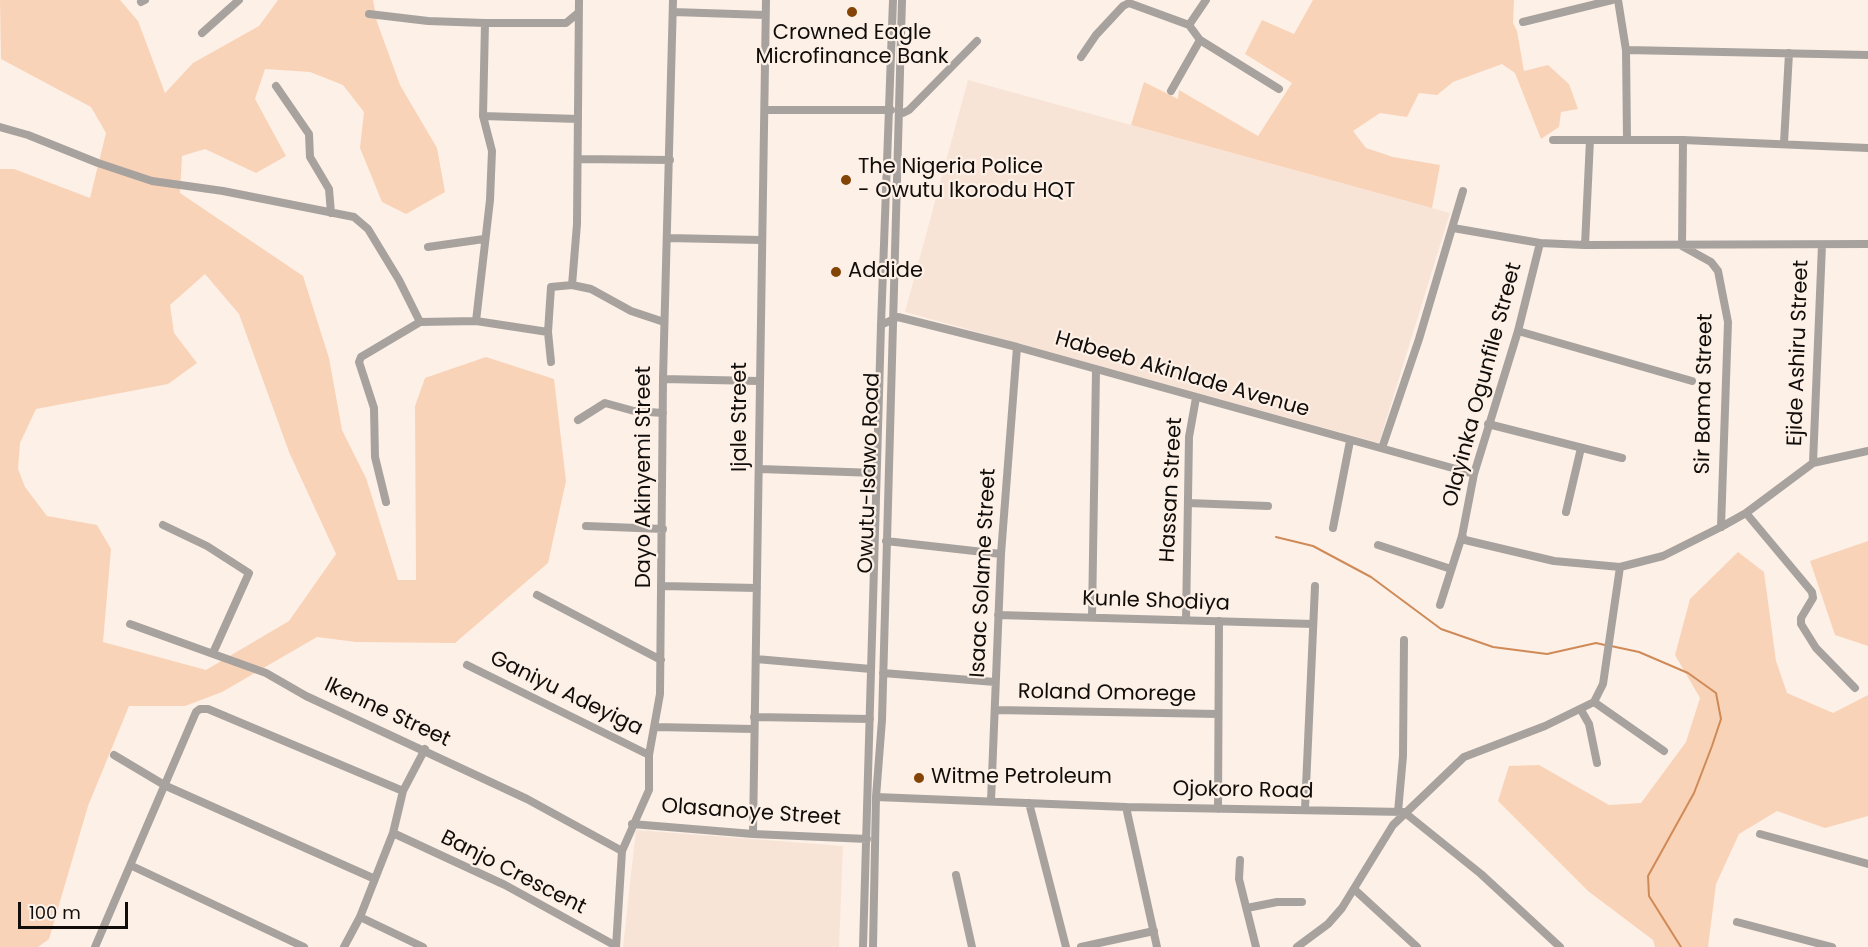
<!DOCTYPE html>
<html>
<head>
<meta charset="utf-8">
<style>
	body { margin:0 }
	#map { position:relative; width:1868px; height:947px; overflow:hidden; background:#fdf0e7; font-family:Poppins,sans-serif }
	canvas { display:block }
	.scale { position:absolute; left:18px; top:902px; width:110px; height:27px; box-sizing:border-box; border:3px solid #110d0a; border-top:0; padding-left:8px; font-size:18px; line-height:21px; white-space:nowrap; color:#110d0a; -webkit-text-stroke:4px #fdf0e7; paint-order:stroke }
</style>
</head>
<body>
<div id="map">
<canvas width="1868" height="947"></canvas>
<div class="scale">100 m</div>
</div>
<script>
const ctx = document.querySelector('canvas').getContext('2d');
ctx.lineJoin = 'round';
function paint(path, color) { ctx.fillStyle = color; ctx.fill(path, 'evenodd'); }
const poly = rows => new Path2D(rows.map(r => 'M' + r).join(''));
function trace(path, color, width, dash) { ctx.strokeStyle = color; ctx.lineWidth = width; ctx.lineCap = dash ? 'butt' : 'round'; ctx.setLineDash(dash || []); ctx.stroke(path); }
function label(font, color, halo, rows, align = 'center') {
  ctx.font = font + ' Poppins,sans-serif'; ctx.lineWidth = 4.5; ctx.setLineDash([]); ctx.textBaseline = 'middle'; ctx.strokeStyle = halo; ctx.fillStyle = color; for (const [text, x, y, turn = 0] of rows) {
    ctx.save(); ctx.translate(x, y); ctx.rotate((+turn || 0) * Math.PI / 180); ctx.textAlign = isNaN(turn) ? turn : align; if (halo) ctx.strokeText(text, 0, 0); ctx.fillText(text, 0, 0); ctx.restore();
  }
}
paint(poly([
	[968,80,1450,213,1379,443,905,312],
	[636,830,843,846,839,947,623,947]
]), '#f8e4d6');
paint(poly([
	[0,0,120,0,138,21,165,93,193,63,259,26,278,0,373,0,377,22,400,85,437,148,445,192,406,214,382,202,360,148,364,112,343,85,310,72,265,69,255,99,286,156,256,173,205,149,182,156,180,193,303,276,329,358,342,430,366,478,398,580,416,580,415,406,425,378,486,357,554,379,566,481,548,563,455,643,356,642,317,637,222,692,185,706,129,706,88,806,49,939,38,947,0,947,0,169,14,169,90,198,106,133,91,107,1,59],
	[205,274,239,314,289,452,336,554,289,621,206,670,103,642,111,549,97,525,47,516,25,487,18,469,20,443,36,409,168,384,197,363,174,333,170,305],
	[1313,0,1514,0,1513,23,1517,31,1524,71,1548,65,1569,84,1578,109,1561,112,1559,127,1541,139,1515,73,1502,64,1453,82,1437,95,1419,93,1407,117,1380,113,1353,131,1366,148,1393,157,1440,165,1432,208,1131,125,1144,82,1178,99,1179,90,1258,136,1292,83,1245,54,1262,20,1294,34],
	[1868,541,1868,646,1835,635,1810,561],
	[1738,552,1764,572,1776,661,1787,693,1833,713,1868,695,1868,816,1825,828,1777,811,1739,834,1716,884,1708,947,1655,947,1653,940,1588,891,1498,801,1509,766,1539,765,1609,805,1641,803,1686,742,1700,698,1675,655,1690,599]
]), '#f9d3b8');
trace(poly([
	[1276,537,1313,546,1371,577,1441,629,1493,647,1547,654,1596,643,1605,645],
	[1611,646,1639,652,1688,673,1716,693,1721,719,1712,746,1694,793,1648,876,1649,896,1681,947]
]), '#cf8a57', 2);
trace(poly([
	[1618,0,1626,50,1627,139],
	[141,2,145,0],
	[673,12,765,15],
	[369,14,428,21,485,23,566,23,578,13],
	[1523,22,1612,0],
	[1189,25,1206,0],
	[202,33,239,0],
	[1626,50,1868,55],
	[1081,57,1096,35,1123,6,1129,3,1189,25,1200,40,1279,89],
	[276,86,309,134,310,157,329,189,331,213],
	[1171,91,1200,40],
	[765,110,891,110],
	[900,112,903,113,909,110,977,41],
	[483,116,578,119],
	[0,127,28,135,98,163,152,181,223,191,354,217,368,229,399,280,420,322,476,321,548,332,551,287,572,285,591,289,631,311,664,322],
	[1553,140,1683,140,1868,148],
	[1683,140,1682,246,1711,262,1718,271,1728,322,1721,527],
	[1784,143,1789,53],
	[579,159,670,160],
	[1453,228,1540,243,1585,245,1868,244],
	[668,238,761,240],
	[1585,245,1590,140],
	[428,247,484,239],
	[572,285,577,224,579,0],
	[476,321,490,200,492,151,483,116,485,23],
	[881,325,898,317,1017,347,1474,474],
	[1518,331,1692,381],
	[548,332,551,362],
	[663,379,759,381],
	[578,420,605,403,634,411,663,413],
	[1488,424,1622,458],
	[1382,448,1419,339,1463,191],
	[1813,463,1822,245],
	[760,469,876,473],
	[386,502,375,457,374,408,359,362,361,357,420,322],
	[1188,503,1268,506],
	[1566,512,1581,448],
	[1746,513,1812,592,1813,598,1801,618,1801,624,1816,648,1855,688],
	[163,525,207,546,249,573,213,653],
	[586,526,663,529],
	[1333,528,1350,441],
	[1462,536,1465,540,1554,561,1620,567,1663,556,1721,527,1746,513,1813,463,1868,451],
	[886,541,1001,554],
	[1378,545,1451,569],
	[662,586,757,588],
	[537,595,661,660],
	[1440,605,1462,536,1474,474,1518,331,1540,243],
	[998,615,1313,624],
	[1092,617,1096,371],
	[1186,620,1189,437,1196,398],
	[130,624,266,673,306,696,527,799,622,851],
	[756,659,871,669],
	[467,665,649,755],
	[883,673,995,682],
	[1594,702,1664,751],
	[995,710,1218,714],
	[1581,710,1589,724,1597,763],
	[754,717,870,719],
	[655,727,754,729],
	[114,755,166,786,375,879],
	[876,797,1126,807,1404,812,1481,874,1560,947],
	[991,801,1001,554,1017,347],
	[1029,803,1066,947],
	[1126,807,1157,947],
	[1218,809,1219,621],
	[1305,809,1315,586],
	[1398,812,1403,756,1404,640],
	[632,824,753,834,867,839],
	[393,833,505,885,616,946],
	[753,834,766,0],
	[1760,834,1868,864],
	[1240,860,1239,879,1256,947],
	[132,866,304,947],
	[956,875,972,947],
	[1355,890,1417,947],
	[1247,908,1277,902,1302,902],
	[360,917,423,947],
	[1737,922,1832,947],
	[95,947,196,712,200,709,208,709,403,791],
	[344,947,360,917,393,833,403,791,425,749],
	[616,947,622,851,649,790,649,755,660,694,663,379,673,0],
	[863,947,881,325,893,0],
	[873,947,876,797,882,720,902,0],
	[1081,947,1154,931],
	[1297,947,1328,924,1342,908,1393,825,1464,757,1545,726,1594,702,1603,684,1620,567]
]), '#a8a29e', 8);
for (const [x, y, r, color] of [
	[852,12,6,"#834405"],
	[846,180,6,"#834405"],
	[836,272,6,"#834405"],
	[919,778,6,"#834405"]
]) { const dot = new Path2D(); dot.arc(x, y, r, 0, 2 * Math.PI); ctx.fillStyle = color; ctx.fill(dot); trace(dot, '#fdf0e7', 2); }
label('21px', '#110d0a', '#fdf0e7', [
	["Crowned Eagle",852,34,"center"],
	["Microfinance Bank",852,58,"center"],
	["The Nigeria Police",858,168],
	["- Owutu Ikorodu HQT",858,192],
	["Addide",848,272],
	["Witme Petroleum",931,778]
], 'left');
label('21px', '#110d0a', '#fdf0e7', [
	["Ejide Ashiru Street",1799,353,-88],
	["Habeeb Akinlade Avenue",1182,375,16],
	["Olayinka Ogunfile Street",1483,385,-75],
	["Sir Bama Street",1705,394,-89],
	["Ijale Street",741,417,-90],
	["Owutu-Isawo Road",870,473,-88],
	["Dayo Akinyemi Street",645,477,-90],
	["Hassan Street",1172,490,-87],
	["Isaac Solame Street",984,573,-87],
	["Kunle Shodiya",1156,602,2],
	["Ganiyu Adeyiga",566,694,26],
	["Roland Omorege",1107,694,1],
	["Ikenne Street",387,713,25],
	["Ojokoro Road",1243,791,1],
	["Olasanoye Street",751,813,4],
	["Banjo Crescent",513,873,27]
]);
</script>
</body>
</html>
